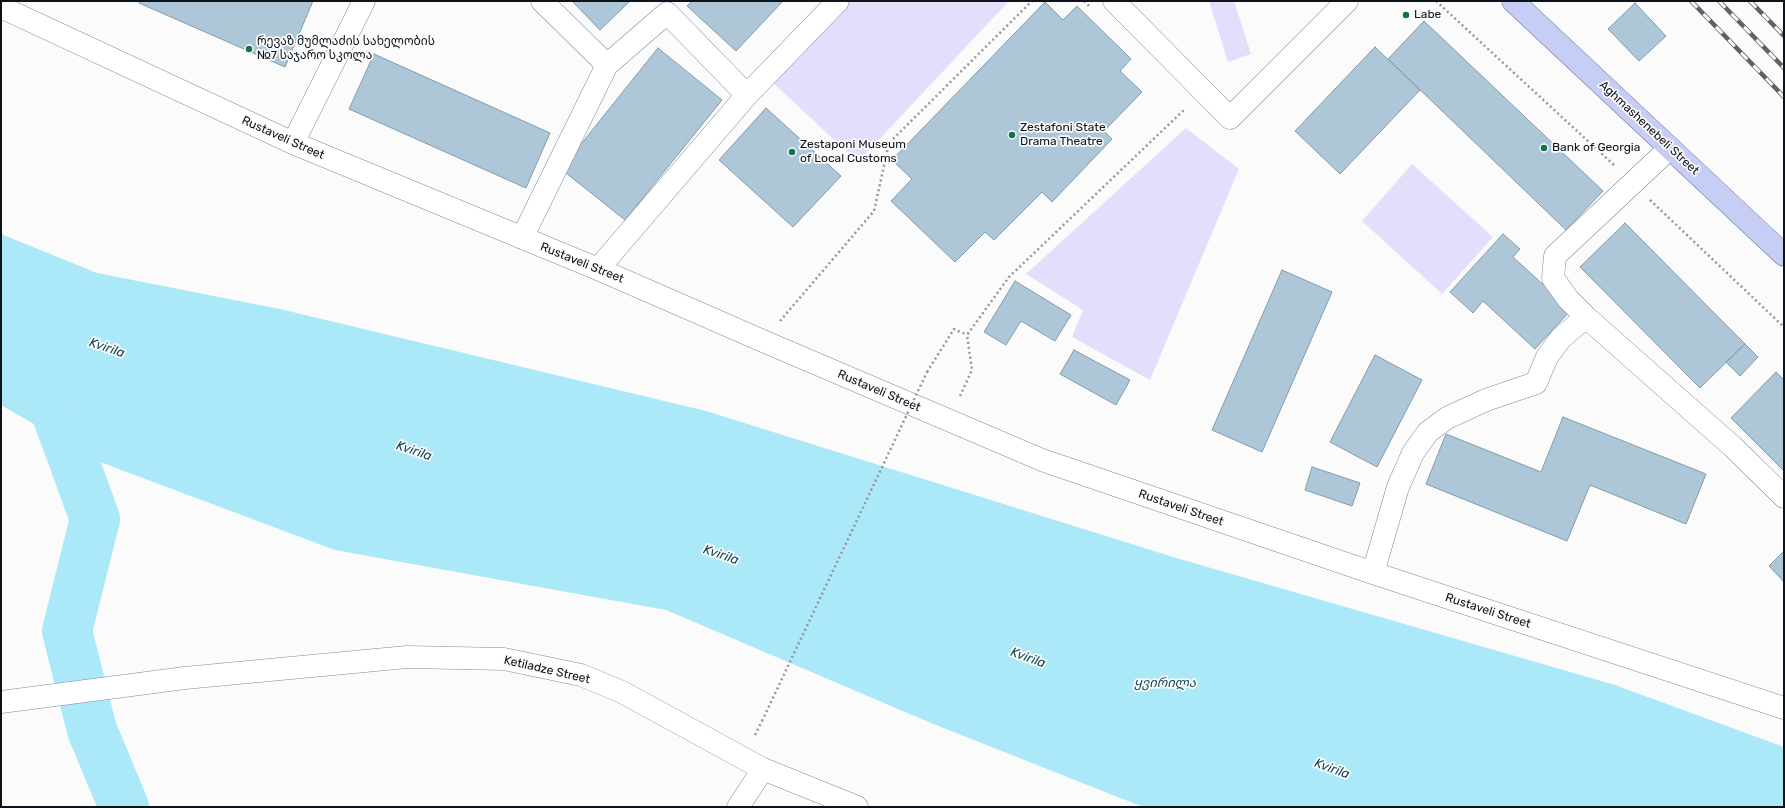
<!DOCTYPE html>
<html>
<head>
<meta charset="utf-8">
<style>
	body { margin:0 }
	#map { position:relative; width:1785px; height:808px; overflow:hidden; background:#fbfbfb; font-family:Rubik,sans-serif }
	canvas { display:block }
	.frame { position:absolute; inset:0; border:2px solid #0d131b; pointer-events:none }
</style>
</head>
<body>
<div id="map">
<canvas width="1785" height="808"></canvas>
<div class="frame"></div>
</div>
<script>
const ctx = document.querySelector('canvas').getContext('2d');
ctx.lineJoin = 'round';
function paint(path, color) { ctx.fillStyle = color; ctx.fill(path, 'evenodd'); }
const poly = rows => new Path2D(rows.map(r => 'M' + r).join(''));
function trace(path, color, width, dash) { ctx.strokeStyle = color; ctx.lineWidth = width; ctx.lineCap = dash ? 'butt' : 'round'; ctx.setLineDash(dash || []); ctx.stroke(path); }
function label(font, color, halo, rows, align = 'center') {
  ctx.font = font + ' Rubik,"Noto Sans Georgian",sans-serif'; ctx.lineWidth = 3.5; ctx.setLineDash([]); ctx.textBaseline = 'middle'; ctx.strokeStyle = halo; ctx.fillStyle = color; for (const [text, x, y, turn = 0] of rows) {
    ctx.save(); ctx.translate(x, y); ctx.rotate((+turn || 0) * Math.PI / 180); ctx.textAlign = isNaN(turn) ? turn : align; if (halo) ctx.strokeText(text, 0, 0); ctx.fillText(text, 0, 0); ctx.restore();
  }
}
paint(poly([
	[845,1,1009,1,858,162,770,80],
	[1209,1,1234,1,1251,54,1228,62],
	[1186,128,1239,169,1150,380,1072,337,1083,310,1026,274],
	[1412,164,1493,237,1442,294,1362,221]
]), '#e4defd');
paint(poly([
	[1,234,97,273,280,309,706,411,1173,557,1615,685,1784,747,1784,807,1143,807,931,723,666,610,335,550,100,462,1,405]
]), '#abe8f8');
trace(poly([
	[44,379,95,519,67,631,92,730,124,807]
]), '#abe8f8', 50);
const building = poly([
	[140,1,313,1,285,67,139,3,140,1],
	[572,1,630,1,600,30,572,1],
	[692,1,783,1,736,51,687,6,692,1],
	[1045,2,1063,20,1077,6,1131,59,1120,71,1142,92,1104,131,1112,139,1052,202,1042,192,994,240,985,232,955,262,891,201,912,179,892,160,1045,2],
	[1635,3,1666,36,1639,61,1608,29,1635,3],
	[1424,21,1603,191,1566,230,1388,59,1424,21],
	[1375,47,1420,90,1340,174,1295,131,1375,47],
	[658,48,722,100,625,220,561,169,658,48],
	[374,54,550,133,526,188,349,109,374,54],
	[766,108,841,176,793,227,719,160,766,108],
	[1625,223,1745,344,1700,388,1580,267,1625,223],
	[1503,234,1520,249,1513,257,1571,310,1535,349,1483,301,1473,313,1450,292,1503,234],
	[1282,270,1332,292,1262,452,1212,430,1282,270],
	[1015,281,1071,315,1055,341,1021,321,1006,345,984,332,1015,281],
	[1745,344,1758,357,1740,376,1726,362,1745,344],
	[1074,350,1130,380,1116,405,1060,374,1074,350],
	[1375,355,1422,380,1377,467,1330,442,1375,355],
	[1776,372,1784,380,1784,471,1731,418,1776,372],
	[1563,417,1706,474,1686,524,1590,485,1567,541,1426,484,1446,434,1541,472,1563,417],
	[1312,467,1360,483,1352,506,1305,490,1312,467],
	[1784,551,1784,582,1769,566,1784,551]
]);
paint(building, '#adc7d8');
trace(building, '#829bab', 1);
const minor = poly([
	[542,1,607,65,667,13,747,95],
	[1114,1,1230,118,1347,1],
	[1,7,293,143,598,269,763,341,1042,460,1373,573,1784,708],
	[293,143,364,1],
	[1670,148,1555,256,1553,278,1568,299,1586,317,1733,447,1784,497],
	[522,238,607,65],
	[598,269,747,95,838,1],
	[1373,573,1398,487,1413,453,1428,432,1447,418,1486,400,1536,383,1547,357,1561,338,1586,317],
	[1,702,185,678,407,657,504,659,581,675,622,692,763,769,857,807],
	[738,807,763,769]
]);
const major = poly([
	[1513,1,1784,255]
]);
trace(minor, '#7a8ba0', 23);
trace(major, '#6d78a5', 23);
trace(poly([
	[1084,1,1089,6],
	[1436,1,1615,166],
	[1650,200,1784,327],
	[780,321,874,211,889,143,1032,1],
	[927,372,954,329,967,335],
	[960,396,972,370,967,335,1009,277,1185,109],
	[755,735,762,721]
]), '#94979a', 2.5, [2, 3]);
trace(minor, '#fff', 22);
trace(major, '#c6cef5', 22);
const rail = poly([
	[1691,1,1784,97],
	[1719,1,1784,68],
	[1750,1,1784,36]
]);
trace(rail, '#5e6268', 4.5);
trace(rail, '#fbfbfb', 3, [9]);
trace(poly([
	[762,721,927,372]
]), '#94979a', 2.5, [2, 3]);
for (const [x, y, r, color] of [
	[1406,15,4,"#137349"],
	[249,49,4,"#137349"],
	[1012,135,4,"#137349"],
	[1544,148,4,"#137349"],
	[792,152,4,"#137349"]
]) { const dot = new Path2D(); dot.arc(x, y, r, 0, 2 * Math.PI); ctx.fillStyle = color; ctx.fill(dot); trace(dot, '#fbfbfb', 1.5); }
label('12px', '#0d131b', '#fbfbfb', [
	["Labe",1414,15],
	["რევაზ მუმლაძის სახელობის",257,42],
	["№7 საჯარო სკოლა",257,56],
	["Zestafoni State",1020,128],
	["Drama Theatre",1020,142],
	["Zestaponi Museum",800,145],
	["of Local Customs",800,159],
	["Bank of Georgia",1552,148]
], 'left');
label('12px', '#0d131b', '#fbfbfb', [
	["Aghmashenebeli Street",1649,128,43],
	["Rustaveli Street",283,138,24],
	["Rustaveli Street",582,263,22],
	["Rustaveli Street",879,391,23],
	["Rustaveli Street",1181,508,19],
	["Rustaveli Street",1488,611,18],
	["Ketiladze Street",547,670,13]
]);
label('italic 13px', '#114551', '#fbfbfb', [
	["Kvirila",107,348,19],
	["Kvirila",414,451,19],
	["Kvirila",721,555,19],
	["Kvirila",1028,658,20],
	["ყვირილა",1165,683],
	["Kvirila",1332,769,20]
]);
</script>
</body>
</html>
